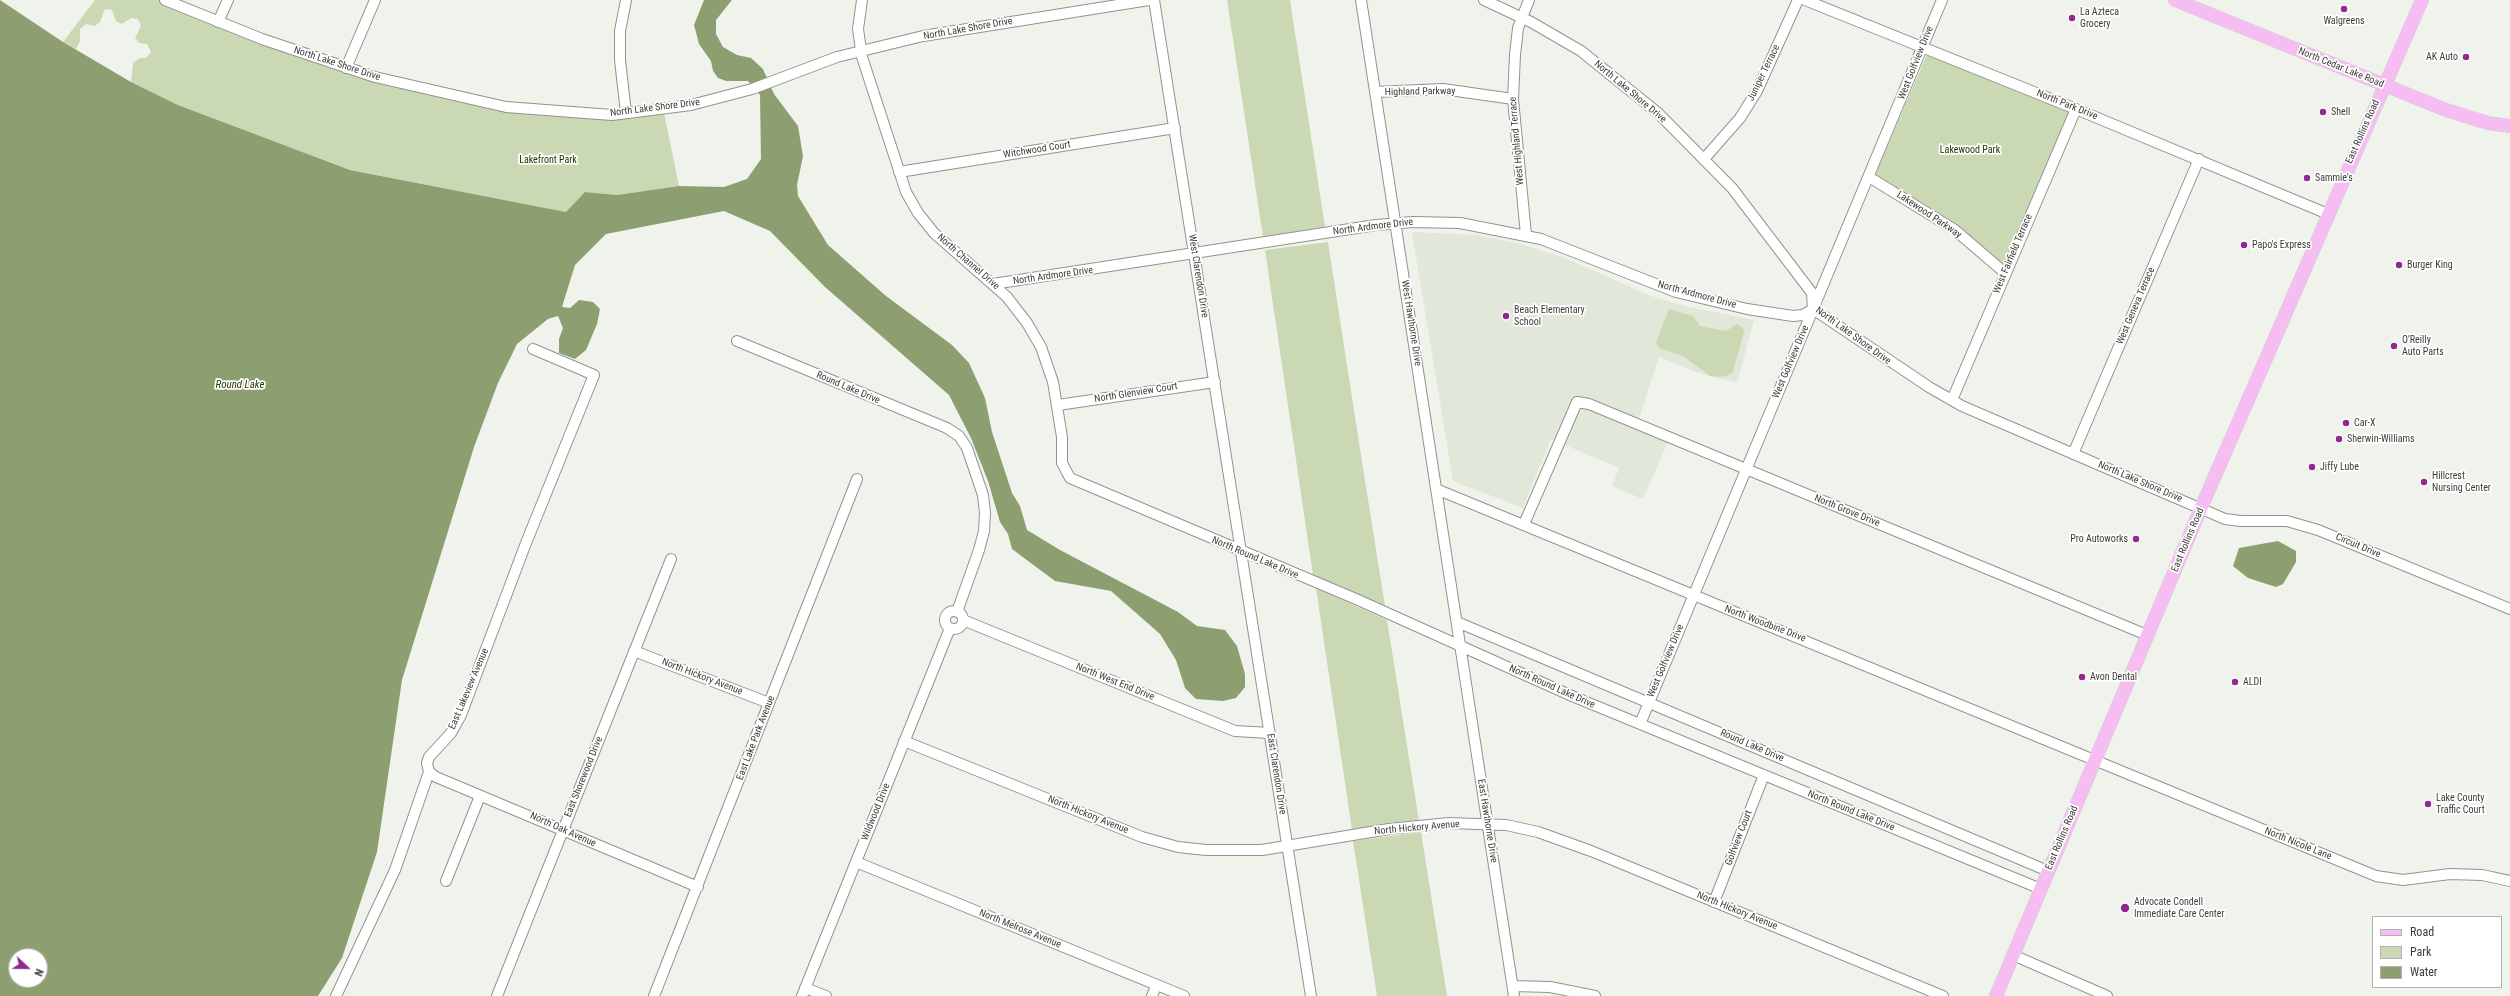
<!DOCTYPE html>
<html>
<head>
<meta charset="utf-8">
<style>
	body { margin:0 }
	#map { position:relative; width:2510px; height:996px; overflow:hidden; background:#f0f3ec; font-family:"Roboto Condensed",sans-serif }
	canvas { display:block }
	.legend { position:absolute; left:2372px; top:916px; width:130px; height:72px; box-sizing:border-box; background:#fff; border:1px solid #b1b1b0; margin:0; padding:5px 7px; list-style:none; font-size:12px; color:#3c3d3a }
	.legend li { display:flex; align-items:center; gap:8px; height:20px }
	.legend b { width:20px; border:1px solid #b1b1b0 }
	.north { position:absolute; left:8px; top:948px; width:40px; height:40px; box-sizing:border-box; background:#fff; border:1px solid #b1b1b0; border-radius:50%; rotate:112deg; font-size:11px; font-weight:700; line-height:16px; text-align:center; color:#3c3d3a }
	.north::after { content:''; display:block; margin:auto; width:14px; height:18px; background:#90288d; clip-path:polygon(50% 0,100% 100%,50% 72%,0 100%) }
</style>
</head>
<body>
<div id="map">
<canvas width="2510" height="996"></canvas>
<ul class="legend">
<li><b style="height:5px;background:#f5bdf2"></b>Road</li>
<li><b style="height:11px;background:#cad9b3"></b>Park</li>
<li><b style="height:11px;background:#8d9f70"></b>Water</li>
</ul>
<div class="north">N</div>
</div>
<script>
const ctx = document.querySelector('canvas').getContext('2d');
ctx.lineJoin = 'round';
function paint(path, color) { ctx.fillStyle = color; ctx.fill(path, 'evenodd'); }
const poly = rows => new Path2D(rows.map(r => 'M' + r).join(''));
function trace(path, color, width, dash) { ctx.strokeStyle = color; ctx.lineWidth = width; ctx.lineCap = dash ? 'butt' : 'round'; ctx.setLineDash(dash || []); ctx.stroke(path); }
function label(font, color, halo, rows, align = 'center') {
  ctx.font = font + ' "Roboto Condensed",sans-serif'; ctx.lineWidth = 3.5; ctx.setLineDash([]); ctx.textBaseline = 'middle'; ctx.strokeStyle = halo; ctx.fillStyle = color; for (const [text, x, y, turn = 0] of rows) {
    ctx.save(); ctx.translate(x, y); ctx.rotate((+turn || 0) * Math.PI / 180); ctx.textAlign = isNaN(turn) ? turn : align; if (halo) ctx.strokeText(text, 0, 0); ctx.fillText(text, 0, 0); ctx.restore();
  }
}
paint(poly([
	[1412,232,1478,235,1521,244,1565,258,1651,296,1685,306,1754,320,1737,383,1698,373,1659,357,1636,428,1668,442,1643,499,1612,486,1619,468,1551,439,1523,508,1453,481]
]), '#e1e8d9');
paint(poly([
	[95,0,177,0,309,55,375,77,557,112,663,108,679,186,617,195,586,192,566,212,350,170,178,105,131,82,133,63,140,58,146,58,151,52,147,44,139,43,135,38,141,26,138,19,131,18,122,24,116,21,112,10,105,9,100,22,95,26,86,24,80,29,80,41,76,49,63,42],
	[1227,0,1290,0,1325,227,1263,237],
	[1929,50,2073,107,2006,265,1873,179],
	[1328,242,1362,462,1385,606,1313,575,1265,250],
	[1669,309,1693,316,1700,326,1726,331,1737,324,1742,327,1744,332,1733,372,1725,377,1710,376,1683,356,1659,348,1656,342],
	[1316,588,1387,620,1419,821,1352,830],
	[1421,832,1447,996,1377,996,1353,841]
]), '#cad9b3');
paint(poly([
	[0,0,63,42,131,82,178,105,350,170,566,212,585,192,617,195,679,186,724,187,747,179,761,159,760,95,748,81,726,81,718,78,713,71,711,61,699,44,694,25,704,0,732,0,716,20,716,34,723,47,737,55,751,58,763,69,774,94,798,126,803,156,797,185,798,196,828,245,886,296,952,345,969,363,985,398,992,432,1012,493,1020,506,1027,530,1060,550,1178,612,1197,626,1225,630,1237,646,1245,674,1245,687,1236,698,1223,701,1196,699,1185,688,1176,660,1160,634,1111,591,1055,581,1012,549,1008,534,1000,522,988,481,971,438,949,395,825,287,770,231,724,211,606,234,575,265,562,307,570,308,579,300,593,302,600,309,597,324,586,350,575,359,559,353,559,339,563,328,558,316,548,319,517,344,498,383,474,447,402,680,377,852,342,958,318,996,0,996],
	[16,956,40,956,40,980,16,980],
	[2278,541,2296,551,2296,562,2283,584,2276,587,2248,578,2233,566,2239,548]
]), '#8d9f70');
const minor = poly([
	[165,0,262,39,375,77,506,107,612,115,691,105,752,89,837,57,923,36,1149,0],
	[626,0,620,31,620,60,626,113],
	[862,0,858,29,862,57,906,192,918,213,934,233,1007,297,1027,323,1041,347,1053,382,1062,437,1062,463,1070,478,1356,599,1572,696,2041,889],
	[1154,0,1311,996],
	[1361,0,1514,996],
	[1484,0,1531,22,1581,51,1658,113,1732,188,1812,293,1813,309,1929,387,1962,406,2225,519,2241,521,2287,521,2318,530,2510,609],
	[1805,0,2076,109,2328,214],
	[218,22,228,0],
	[346,68,375,0],
	[1375,92,1443,89,1513,99],
	[1704,159,1740,118,1757,91,1798,0],
	[899,172,1175,128],
	[1869,177,1955,230,2005,273],
	[1526,235,1513,99,1515,55,1518,28,1529,0],
	[993,284,1376,225,1413,222,1460,223,1541,239,1676,292,1747,309,1793,316,1803,315,1813,309],
	[737,341,947,428,959,436,967,448,983,495,985,513,984,531,979,550,957,612],
	[1952,400,2076,109],
	[1058,405,1215,382],
	[2073,454,2199,159],
	[1436,489,2376,876,2403,880,2450,874,2482,875,2510,881],
	[1524,524,1577,402,1589,404,2147,635],
	'945 620a9 9 0 1 1 18 0a9 9 0 1 1-18 0Z',
	[963,620,1235,731,1270,733],
	[1457,622,2048,871],
	[634,651,769,703],
	[1640,724,1942,0],
	[904,741,1142,837,1178,847,1206,850,1262,850,1389,829,1449,823,1506,825,1538,832,1591,851,1943,996],
	[429,772,436,777,698,887],
	[856,862,1184,996],
	[446,881,480,796],
	[1714,902,1764,775],
	[2013,955,2107,996],
	[1513,986,1550,987,1595,996],
	[805,988,826,996],
	[336,996,395,870,429,772,427,763,429,757,451,733,461,715,526,543,594,375,533,349],
	[497,996,671,559],
	[654,996,857,479],
	[802,996,950,628],
	[1152,996,1156,986]
]);
const major = poly([
	[2175,0,2446,110,2488,123,2510,126],
	[1996,996,2201,508,2422,0]
]);
trace(minor, '#91948d', 12);
trace(major, '#d0d0d0', 14);
trace(minor, '#fff', 10);
trace(major, '#f5bdf2', 13);
for (const [x, y, r, color] of [
	[2344,9,4,"#90288d"],
	[2072,18,4,"#90288d"],
	[2466,57,4,"#90288d"],
	[2323,112,4,"#90288d"],
	[2307,178,4,"#90288d"],
	[2244,245,4,"#90288d"],
	[2399,265,4,"#90288d"],
	[1506,316,4,"#90288d"],
	[2394,346,4,"#90288d"],
	[2346,423,4,"#90288d"],
	[2339,439,4,"#90288d"],
	[2312,467,4,"#90288d"],
	[2424,482,4,"#90288d"],
	[2136,539,4,"#90288d"],
	[2082,677,4,"#90288d"],
	[2235,682,4,"#90288d"],
	[2428,804,4,"#90288d"],
	[2125,908,5,"#90288d"]
]) { const dot = new Path2D(); dot.arc(x, y, r, 0, 2 * Math.PI); ctx.fillStyle = color; ctx.fill(dot); trace(dot, '#fff', 1.5); }
label('10px', '#3c3d3a', '#fff', [
	["La Azteca",2080,12],
	["Grocery",2080,24],
	["Walgreens",2344,21,"center"],
	["AK Auto",2458,57,"right"],
	["Shell",2331,112],
	["Sammie's",2315,178],
	["Papo's Express",2252,245],
	["Burger King",2407,265],
	["Beach Elementary",1514,310],
	["School",1514,322],
	["O'Reilly",2402,340],
	["Auto Parts",2402,352],
	["Car-X",2354,423],
	["Sherwin-Williams",2347,439],
	["Jiffy Lube",2320,467],
	["Hillcrest",2432,476],
	["Nursing Center",2432,488],
	["Pro Autoworks",2128,539,"right"],
	["Avon Dental",2090,677],
	["ALDI",2243,682],
	["Lake County",2436,798],
	["Traffic Court",2436,810],
	["Advocate Condell",2134,902],
	["Immediate Care Center",2134,914]
], 'left');
label('10px', '#3c3d3a', '#fff', [
	["North Lake Shore Drive",968,29,-10],
	["West Golfview Drive",1916,63,-68],
	["North Lake Shore Drive",337,64,18],
	["North Cedar Lake Road",2341,68,22],
	["Juniper Terrace",1764,73,-64],
	["Highland Parkway",1420,92,-1],
	["North Lake Shore Drive",1630,92,40],
	["North Park Drive",2067,105,22],
	["North Lake Shore Drive",655,108,-7],
	["East Rollins Road",2363,132,-66],
	["West Highland Terrace",1517,141,-95],
	["Witchwood Court",1037,150,-9],
	["Lakewood Parkway",1929,215,34],
	["North Ardmore Drive",1373,227,-7],
	["West Fairfield Terrace",2013,254,-67],
	["North Channel Drive",968,262,41],
	["North Ardmore Drive",1053,276,-8],
	["West Clarendon Drive",1198,276,81],
	["North Ardmore Drive",1697,295,15],
	["West Geneva Terrace",2136,306,-67],
	["West Hawthorne Drive",1411,323,81],
	["North Lake Shore Drive",1853,336,36],
	["West Golfview Drive",1791,362,-67],
	["Round Lake Drive",848,388,23],
	["North Glenview Court",1136,393,-9],
	["North Lake Shore Drive",2140,482,23],
	["North Grove Drive",1847,511,22],
	["East Rollins Road",2188,540,-67],
	["Circuit Drive",2358,546,23],
	["North Round Lake Drive",1255,558,23],
	["North Woodbine Drive",1765,624,21],
	["West Golfview Drive",1666,661,-67],
	["North Hickory Avenue",702,677,21],
	["North West End Drive",1115,682,22],
	["North Round Lake Drive",1552,687,24],
	["East Lakeview Avenue",469,689,-67],
	["East Lake Park Avenue",756,738,-69],
	["Round Lake Drive",1752,746,23],
	["East Clarendon Drive",1276,774,81],
	["East Shorewood Drive",584,777,-68],
	["North Round Lake Drive",1851,811,22],
	["Wildwood Drive",876,812,-68],
	["North Hickory Avenue",1088,815,22],
	["East Hawthorne Drive",1487,821,81],
	["North Hickory Avenue",1417,828,-5],
	["North Oak Avenue",563,830,24],
	["Golfview Court",1739,838,-69],
	["East Rollins Road",2062,838,-67],
	["North Nicole Lane",2298,844,22],
	["North Hickory Avenue",1737,911,22],
	["North Melrose Avenue",1020,929,22]
]);
label('10px', '#243300', '#fff', [
	["Lakewood Park",1970,150],
	["Lakefront Park",548,160]
]);
label('italic 11px', '#2a3b03', '#fff', [
	["Round Lake",240,385]
]);
</script>
</body>
</html>
